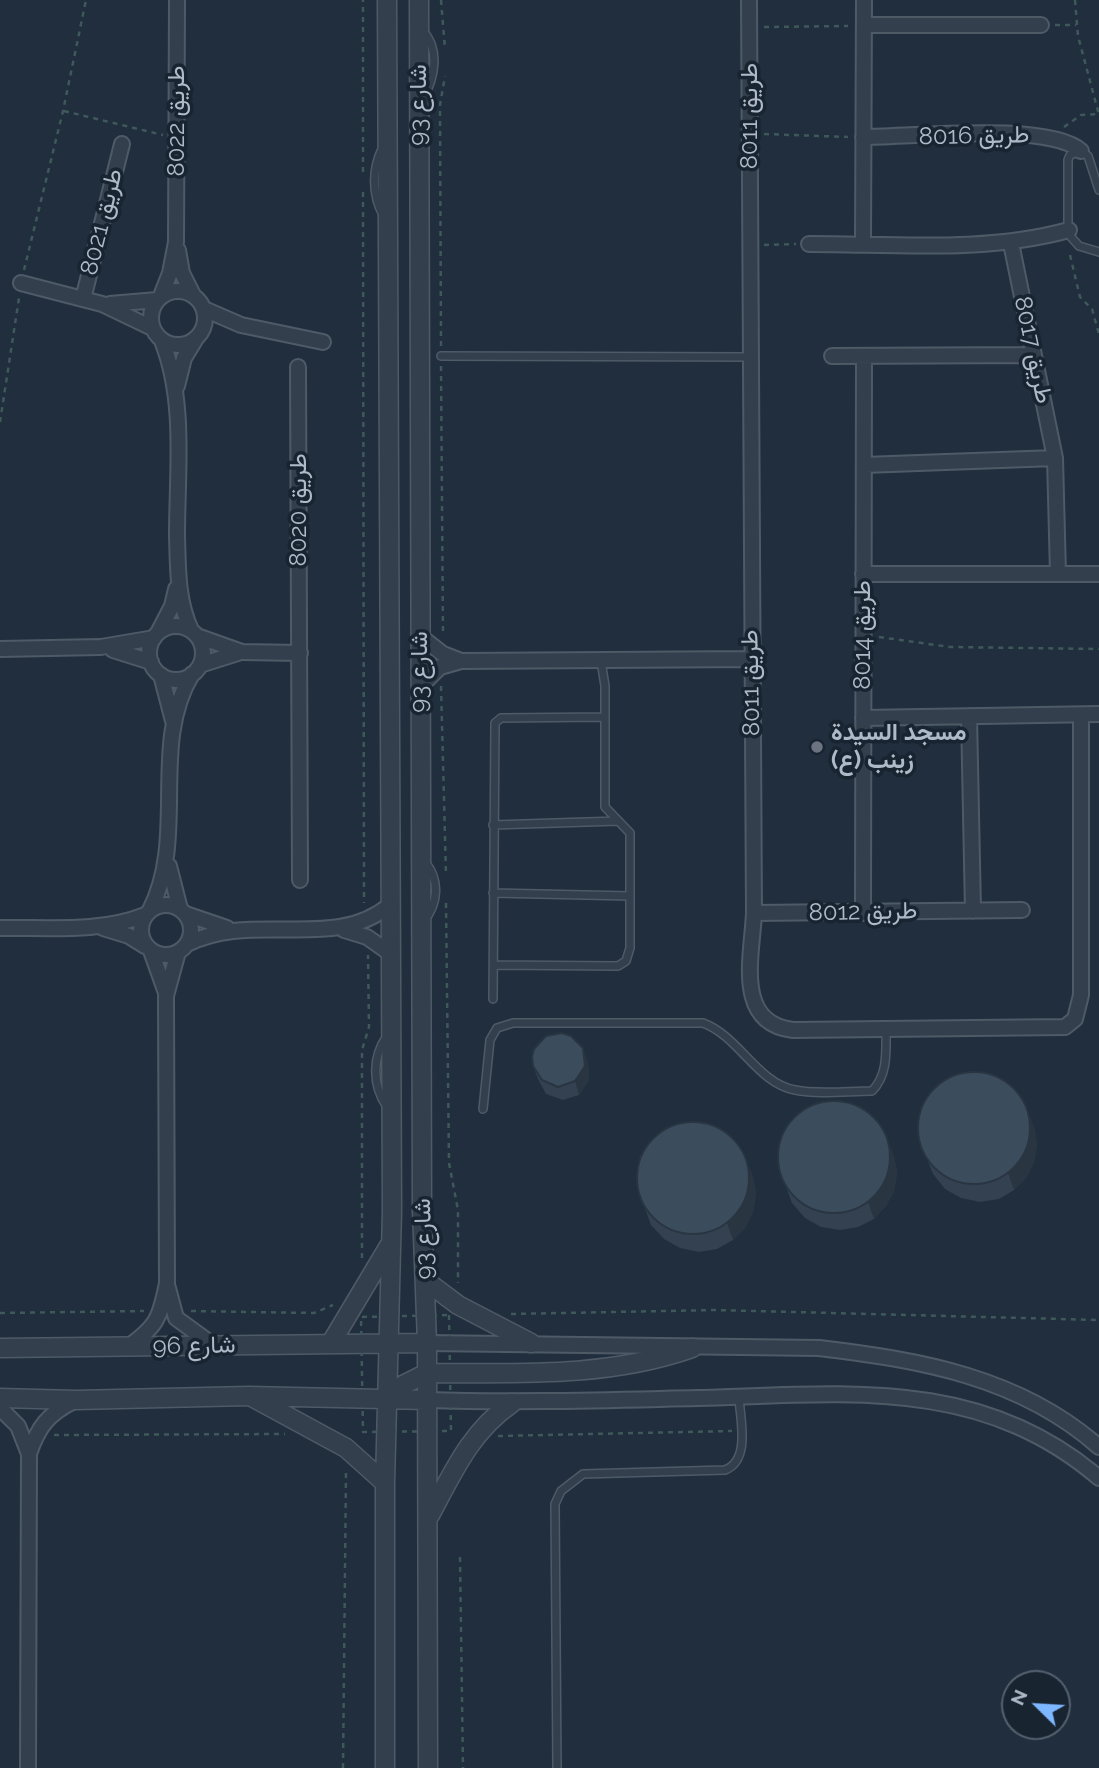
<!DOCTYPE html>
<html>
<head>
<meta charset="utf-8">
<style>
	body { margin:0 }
	#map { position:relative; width:1099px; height:1768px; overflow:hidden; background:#202e3d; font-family:Raleway,sans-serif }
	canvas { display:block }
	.north { position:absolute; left:1001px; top:1670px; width:70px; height:70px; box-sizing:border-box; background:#192431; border:2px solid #55606e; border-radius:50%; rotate:294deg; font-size:19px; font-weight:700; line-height:28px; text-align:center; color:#afbac9 }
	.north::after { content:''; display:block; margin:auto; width:24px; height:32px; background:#7db7ff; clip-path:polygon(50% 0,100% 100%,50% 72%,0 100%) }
</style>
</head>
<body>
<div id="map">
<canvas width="1099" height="1768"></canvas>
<div class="north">N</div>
</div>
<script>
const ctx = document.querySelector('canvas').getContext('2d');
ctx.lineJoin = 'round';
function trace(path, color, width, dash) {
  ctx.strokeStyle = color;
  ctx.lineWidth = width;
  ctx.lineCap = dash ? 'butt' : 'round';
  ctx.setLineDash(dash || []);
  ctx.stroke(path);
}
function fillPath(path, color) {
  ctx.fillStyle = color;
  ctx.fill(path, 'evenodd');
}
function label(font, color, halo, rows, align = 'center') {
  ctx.font = font + ' Raleway,Vazirmatn,sans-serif';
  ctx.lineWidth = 7;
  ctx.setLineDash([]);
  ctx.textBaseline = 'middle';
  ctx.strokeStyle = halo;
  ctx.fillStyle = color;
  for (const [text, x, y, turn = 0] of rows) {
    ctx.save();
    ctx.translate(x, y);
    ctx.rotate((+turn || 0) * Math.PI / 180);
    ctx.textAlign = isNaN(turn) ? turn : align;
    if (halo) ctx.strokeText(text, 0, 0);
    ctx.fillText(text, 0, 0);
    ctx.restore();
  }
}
const path = new Path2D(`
	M441 0 445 49
	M1075 0 1078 36 1099 115
	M1055 25H1076
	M764 27 848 26
	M64 111 163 135
	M1064 127 1081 115 1098 114
	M764 134 848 137
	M363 172V0
	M363 192 364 903
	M764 245 796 244
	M1070 255 1080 297 1092 309 1099 334
	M24 270 63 111 86 0
	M441 346 440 105 445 76
	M441 366 443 636
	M0 422 19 298
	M879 637 950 647 1099 649
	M441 686 446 875
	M446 903 449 1163 458 1210V1283
	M362 1258V1050L369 1027 368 955
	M191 1311 314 1313 333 1305
	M0 1313 144 1311
	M511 1314 716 1310 1099 1320
	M449 1315 451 1431 363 1432 361 1317Z
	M54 1435 285 1434
	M498 1436 732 1431
	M460 1557 463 1768
	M343 1768 346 1471`);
const service = new Path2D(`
	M423 31C440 49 435 78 423 98
	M382 149C372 169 372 195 383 215
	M1099 190 1088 156 1081 151 1070 155 1068 160V224L1071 237 1079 246 1099 252
	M441 356 750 357
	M493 825 618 821
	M493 893 630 896
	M424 921C438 904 440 881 426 863
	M494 965 618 966 626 961 630 948V833L605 807V686L601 661
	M493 999 495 723 501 718 604 717
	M387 1036C372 1057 372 1085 387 1107
	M483 1109 490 1040 497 1028 513 1023H703C739 1036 757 1083 795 1090 819 1095 848 1091 872 1091 888 1075 886 1052 886 1030
	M557 1768 555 1504 561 1491 583 1474 725 1470C751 1460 740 1419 739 1397`);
const minor = new Path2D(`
	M749 0 754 913C752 956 734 1023 793 1030L1065 1027 1075 1019 1081 995V715
	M864 25H1041
	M863 137C910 137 1049 122 1081 151
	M1011 243 1055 458 1058 574
	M809 244C895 244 985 253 1069 230
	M863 244 864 0
	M178 250 182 273 193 295
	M21 283 102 304 152 328
	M151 318a27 27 0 1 1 54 0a27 27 0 1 1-54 0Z
	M161 296 170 273 176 242 177 0
	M83 299 122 144
	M110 304 157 300
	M204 309 241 325 323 342
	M162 341C186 401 177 471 177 535 178 568 177 600 191 630
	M832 356 1033 355
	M298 367 300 880
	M177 386 184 358 195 340
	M864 465 1055 458
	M863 574H1099
	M149 653a27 27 0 1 1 54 0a27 27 0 1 1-54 0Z
	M159 631 172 606 176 589
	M197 636 242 652 300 653
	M420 636 443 654 461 661
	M0 649 101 647 154 638
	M113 650 151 662
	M200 665 238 653
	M161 675 173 721
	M420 687 440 667 461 661 751 659
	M969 716 973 911
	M863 718 1099 714
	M169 866 180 909
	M141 930a25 25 0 1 1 50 0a25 25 0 1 1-50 0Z
	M150 910C188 836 149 745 192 674
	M754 913 1022 910
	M863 913 864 357
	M186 914 227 928
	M0 928C47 927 100 933 145 915
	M103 928 129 936 145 946
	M344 930 367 937 391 954
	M187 944C256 910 333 953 391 904
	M151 951 166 993
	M168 1288 176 1318 213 1345
	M427 1343 819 1348C920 1360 1020 1377 1099 1447
	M128 1347C157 1326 160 1318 167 1283L166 996 178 952
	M427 1400C517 1403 608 1400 698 1398 844 1394 980 1376 1099 1478
	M0 1408 18 1426 29 1454
	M28 1768 29 1454C38 1427 48 1414 74 1401`);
const tertiary = new Path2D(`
	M419 0 422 1211 427 1343 428 1768
	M426 1281 458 1305 531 1343
	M331 1343 389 1246
	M0 1348 427 1343
	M252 1397 346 1448 385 1483
	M0 1398 76 1400 249 1396 427 1400
	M387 1401 403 1385 427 1373C516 1373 607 1378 692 1348
	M430 1515C453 1472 471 1431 512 1403
	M385 1768V1483L392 1211 387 0`);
const wall = new Path2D(`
	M588 1062 589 1080 579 1095 563 1100 546 1094 538 1079 533 1066Z
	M1034 1127 1037 1144 1034 1162 1027 1177 1014 1190 999 1199 980 1202 961 1198 945 1189 933 1174 919 1139Z
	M894 1156 897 1173 894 1191 886 1206 874 1219 858 1227 840 1230 821 1227 805 1218 792 1203 779 1168Z
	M746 1159 753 1177 756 1194 753 1212 745 1228 733 1240 717 1249 699 1252 680 1248 664 1239 651 1225 638 1189Z`);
const shadedWall = new Path2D(`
	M583 1048 588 1062 589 1080 579 1095 575 1081Z
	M1027 1109 1034 1127 1037 1144 1034 1162 1027 1177 1014 1190 1008 1173Z
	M887 1138 894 1156 897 1173 894 1191 886 1206 874 1219 868 1202Z
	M746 1159 753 1177 756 1194 753 1212 745 1228 733 1240 727 1223Z`);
const building = new Path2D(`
	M562 1033 571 1036 583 1048 585 1066 575 1081 558 1087 542 1080 533 1066 532 1057 534 1049 546 1036Z
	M918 1128a56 56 0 1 1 112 0a56 56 0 1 1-112 0Z
	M778 1157a56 56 0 1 1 112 0a56 56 0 1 1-112 0Z
	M637 1178a56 56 0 1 1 112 0a56 56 0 1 1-112 0Z`);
const markers = [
	[817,747,7,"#6b7280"]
];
const streetNames = [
	["شارع 93",419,105,-90],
	["طريق 8011",750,116,-90],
	["طريق 8022",177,121,-90],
	["طريق 8016",974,136,-1],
	["طريق 8021",102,222,-76],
	["طريق 8017",1033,350,78],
	["طريق 8020",299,510,-90],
	["طريق 8014",863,635,-90],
	["شارع 93",420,672,-90],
	["طريق 8011",751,683,-91],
	["طريق 8012",863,912,-1],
	["شارع 93",424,1239,-92],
	["شارع 96",194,1346,-1]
];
const poiNames = [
	["مسجد السيدة",831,733],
	["زينب (ع)",831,761]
];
trace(service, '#4f5a67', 10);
trace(minor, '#4f5a67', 18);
trace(tertiary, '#4f5a67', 21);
trace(path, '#3f595b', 2.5, [5, 5]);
trace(service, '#343f4d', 7);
trace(minor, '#343f4d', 14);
trace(tertiary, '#343f4d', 18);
fillPath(wall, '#334150');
fillPath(shadedWall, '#293541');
fillPath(building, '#3b4c5d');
trace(building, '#293541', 2);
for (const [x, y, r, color] of markers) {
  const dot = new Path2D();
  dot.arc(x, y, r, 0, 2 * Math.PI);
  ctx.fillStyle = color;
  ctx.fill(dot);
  trace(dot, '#192431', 2.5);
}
label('24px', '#afbac9', '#192431', streetNames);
label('bold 24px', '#afbac9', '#192431', poiNames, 'left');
</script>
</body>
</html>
